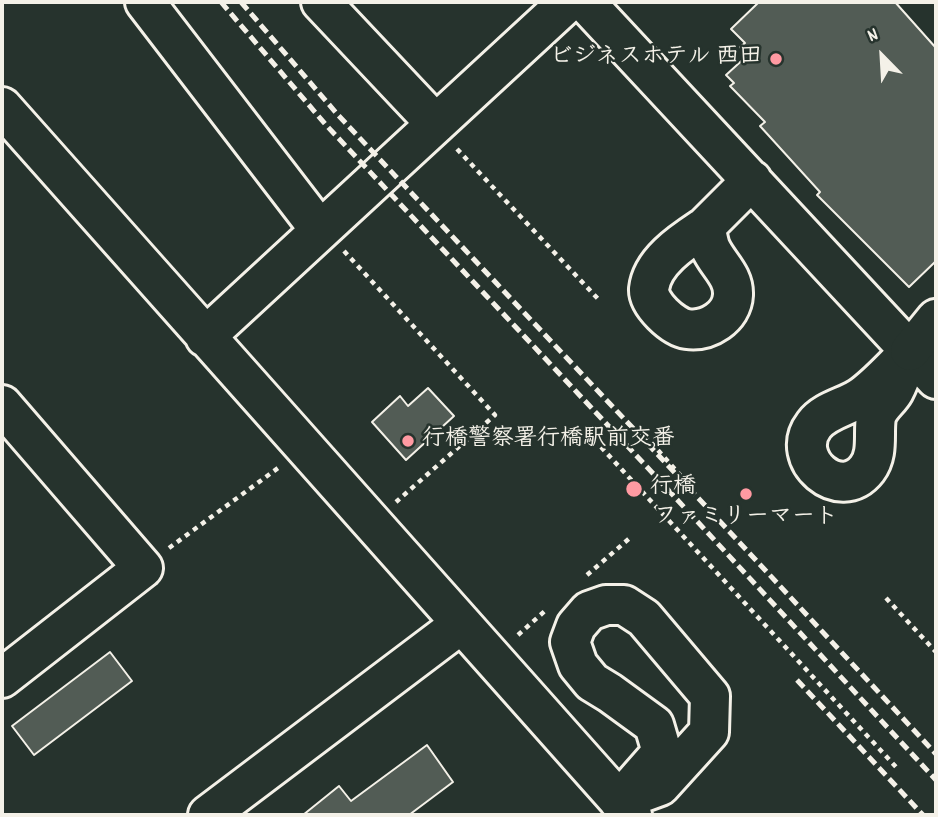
<!DOCTYPE html>
<html>
<head>
<meta charset="utf-8">
<style>
	body { margin:0 }
	#map { position:relative; width:938px; height:817px; overflow:hidden; background:#26332d; font-family:Dekko,sans-serif }
	canvas { display:block }
	.frame { position:absolute; inset:0; border:4px solid #f4f1e8; pointer-events:none }
	.north { position:absolute; left:847px; top:21px; width:70px; height:70px; -webkit-text-stroke:5px #26332d; paint-order:stroke; rotate:336deg; font-size:19px; font-weight:700; line-height:28px; text-align:center; color:#f4f1e8 }
	.north::after { content:''; display:block; margin:auto; width:24px; height:32px; background:#f4f1e8; clip-path:polygon(50% 0,100% 100%,50% 72%,0 100%) }
</style>
</head>
<body>
<div id="map">
<canvas width="938" height="817"></canvas>
<div class="frame"></div>
<div class="north">N</div>
</div>
<script>
const ctx = document.querySelector('canvas').getContext('2d');
ctx.lineJoin = 'round';
function fillPath(path, color) {
  ctx.fillStyle = color;
  ctx.fill(path, 'evenodd');
}
function trace(path, color, width, dash) {
  ctx.strokeStyle = color;
  ctx.lineWidth = width;
  ctx.lineCap = dash ? 'butt' : 'round';
  ctx.setLineDash(dash || []);
  ctx.stroke(path);
}
function label(font, color, halo, rows, align = 'center') {
  ctx.font = font + ' Dekko,"Klee One",sans-serif';
  ctx.lineWidth = 5;
  ctx.setLineDash([]);
  ctx.textBaseline = 'middle';
  ctx.strokeStyle = halo;
  ctx.fillStyle = color;
  for (const [text, x, y, turn = 0] of rows) {
    ctx.save();
    ctx.translate(x, y);
    ctx.rotate((+turn || 0) * Math.PI / 180);
    ctx.textAlign = isNaN(turn) ? turn : align;
    if (halo) ctx.strokeText(text, 0, 0);
    ctx.fillText(text, 0, 0);
    ctx.restore();
  }
}
const building = new Path2D(`
	M759 2H895L936 48V261L909 287 817 195 820 192 760 126 765 122 730 86 734 83 726 75 748 55 740 47 745 43 731 29Z
	M428 388 454 416 406 460 372 422 400 396 408 406Z
	M110 652 132 681 34 755 12 726Z
	M427 745 453 782 409 815H303L339 786 351 801Z`);
const path = new Path2D(`
	M457 149 600 301
	M344 251 495 415 396 502
	M638 428 690 486
	M601 447 896 767 893 769
	M169 548 278 468
	M587 575 631 537
	M886 598 936 652
	M518 635 546 610`);
const minor = new Path2D(`
	M145 2 320 230
	M321 2 436 124
	M585 2 936 379
	M2 107 632 815
	M705 227C707 233 708 241 710 247 717 264 734 275 733 295 732 317 708 332 687 329 673 327 648 304 649 289 652 261 684 241 705 227Z
	M705 227 752 180
	M205 337 568 2
	M910 351C905 364 901 378 894 391 889 400 879 406 876 417 873 434 879 453 867 469 840 504 788 459 814 425 826 409 849 407 864 395 881 382 895 366 910 351Z
	M2 405 143 568 2 678
	M606 605H624L644 618 710 696 709 732 660 786 619 801 662 752 654 725 610 693 592 682 578 665 570 642 576 626 589 611Z
	M208 815 461 624`);
const major = new Path2D(`
	M910 351 936 319`);
const rail = new Path2D(`
	M221 2 326 125 647 467 936 780
	M241 2 338 115 661 458 936 754
	M797 680 923 815`);
const markers = [
	[776,59,7,"#ff9aa2"],
	[408,441,7,"#ff9aa2"],
	[634,489,9,"#ff9aa2"],
	[746,494,7,"#ff9aa2"]
];
const poiNames = [
	["ビジネスホテル 西田",762,59,"right"],
	["行橋警察署行橋駅前交番",422,441],
	["行橋",650,489],
	["ファミリーマート",746,519,"center"]
];
fillPath(building, '#525c55');
trace(building, '#f4f1e8', 2);
trace(minor, '#f4f1e8', 44);
trace(major, '#f4f1e8', 44);
trace(path, '#f4f1e8', 4.5, [5, 5]);
trace(minor, '#26332d', 38);
trace(major, '#26332d', 38);
trace(rail, '#f4f1e8', 5, [10, 5]);
for (const [x, y, r, color] of markers) {
  const dot = new Path2D();
  dot.arc(x, y, r, 0, 2 * Math.PI);
  ctx.fillStyle = color;
  ctx.fill(dot);
  trace(dot, '#26332d', 2.5);
}
label('bold 23px', '#f4f1e8', '#26332d', poiNames, 'left');
</script>
</body>
</html>
